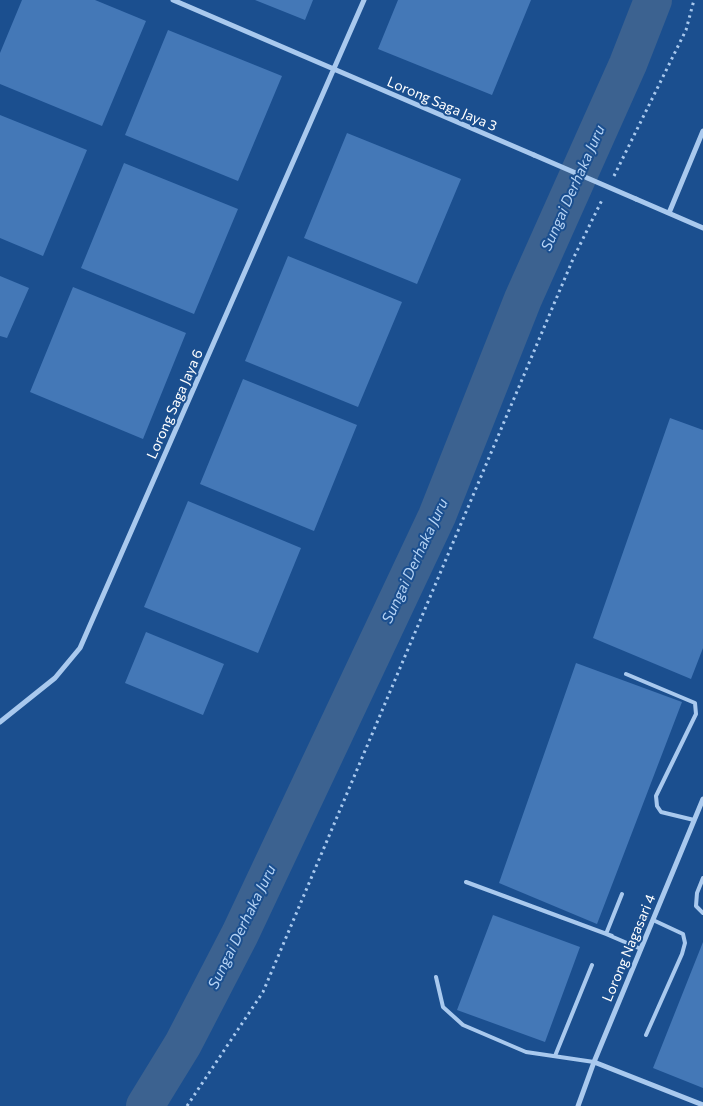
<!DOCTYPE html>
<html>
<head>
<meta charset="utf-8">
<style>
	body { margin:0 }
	canvas { display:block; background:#1b4f8f }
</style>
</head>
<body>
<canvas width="703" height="1106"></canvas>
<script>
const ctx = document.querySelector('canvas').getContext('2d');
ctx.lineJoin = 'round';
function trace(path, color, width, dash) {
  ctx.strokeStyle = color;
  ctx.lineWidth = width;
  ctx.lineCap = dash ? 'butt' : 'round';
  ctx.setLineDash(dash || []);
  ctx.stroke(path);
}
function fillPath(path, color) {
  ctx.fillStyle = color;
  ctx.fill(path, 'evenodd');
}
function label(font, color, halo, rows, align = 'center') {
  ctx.font = font + ' Commissioner,sans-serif';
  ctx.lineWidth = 4;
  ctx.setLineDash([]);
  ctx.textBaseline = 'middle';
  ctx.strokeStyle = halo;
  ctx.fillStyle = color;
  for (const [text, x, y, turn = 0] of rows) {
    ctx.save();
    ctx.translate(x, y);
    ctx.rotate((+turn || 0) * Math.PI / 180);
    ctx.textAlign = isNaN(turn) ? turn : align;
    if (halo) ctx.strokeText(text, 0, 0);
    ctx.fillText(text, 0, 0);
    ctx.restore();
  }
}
const river = new Path2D(`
	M145 1106 183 1044 240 934 437 516 523 299 628 64 653 0`);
const building = new Path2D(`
	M22 0H95L146 21 102 126 0 84V53Z
	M255 0H313L305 20Z
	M398 0H531L492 95 378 49Z
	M168 30 282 76 238 181 125 135Z
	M0 115 87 150 43 256 0 238Z
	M347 133 461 179 417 284 304 238Z
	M124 163 238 209 194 314 81 268Z
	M288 256 402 302 358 407 245 361Z
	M0 276 29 288 7 338 0 336Z
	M73 287 186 333 143 439 30 392Z
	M243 379 357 425 314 531 200 484Z
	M670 418 703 430V648L691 679 593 638Z
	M188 501 301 548 258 653 144 607Z
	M146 632 224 664 203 715 125 683Z
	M576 663 682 702 597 924 499 883Z
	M493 915 580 947 545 1042 457 1010Z
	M703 942V1088L653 1068Z`);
const path = new Path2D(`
	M614 176 686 30 694 0
	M187 1106 263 992 573 259 603 198`);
const lane = new Path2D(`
	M626 674 695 703 696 714 656 796 657 806 661 812 694 820
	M703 878 697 893 696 906 703 913
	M466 882 612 936
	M622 894 606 934 641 949
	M436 977 443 1007 463 1025 526 1052 594 1062
	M646 1035 682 954 685 943 683 934 653 920
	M555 1056 592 965`);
const street = new Path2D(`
	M173 0 534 155
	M636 199 703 228
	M669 213 703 131
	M0 722 55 678 80 648 364 0
	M594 1062 703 1105
	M578 1106 594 1062 703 799`);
const streetBridge = new Path2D(`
	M534 155 636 199`);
const streetNames = [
	["Lorong Saga Jaya 3",442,104,23],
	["Lorong Saga Jaya 6",175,404,-66],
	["Lorong Nagasari 4",629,948,-67]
];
const waterNames = [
	["Sungai Derhaka Juru",573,188,-66],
	["Sungai Derhaka Juru",415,561,-65],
	["Sungai Derhaka Juru",242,927,-64]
];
trace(river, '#3c6290', 38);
fillPath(building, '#4478b7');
trace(path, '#a9c9ee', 3, [2.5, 4]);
trace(lane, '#a9c9ee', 4);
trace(street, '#a9c9ee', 5);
trace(streetBridge, '#a9c9ee', 5);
label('14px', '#fff', '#1b4f8f', streetNames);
label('italic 15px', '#b5d3f5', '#1b4f8f', waterNames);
</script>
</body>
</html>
